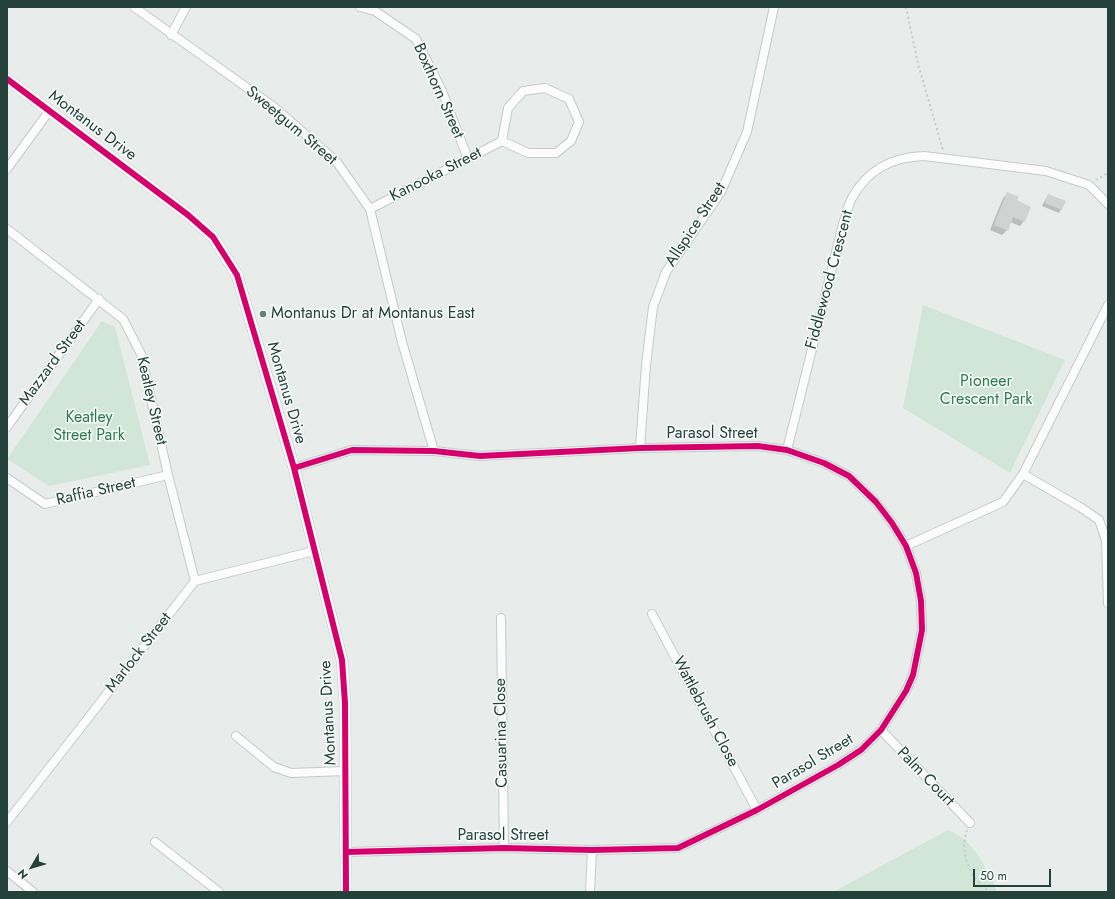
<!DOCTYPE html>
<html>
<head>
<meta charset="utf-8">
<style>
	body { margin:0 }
	#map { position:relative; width:1115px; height:899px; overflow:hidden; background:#e8edeb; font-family:Jost,sans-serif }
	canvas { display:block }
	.frame { position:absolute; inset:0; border:8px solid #24423a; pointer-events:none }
	.north { position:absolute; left:12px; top:847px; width:40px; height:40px; -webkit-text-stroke:3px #f7fbf9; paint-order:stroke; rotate:232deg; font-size:11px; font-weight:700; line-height:16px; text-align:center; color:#24423a }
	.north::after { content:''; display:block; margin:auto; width:14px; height:18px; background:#24423a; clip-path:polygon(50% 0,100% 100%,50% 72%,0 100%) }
	.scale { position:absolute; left:973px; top:869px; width:78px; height:18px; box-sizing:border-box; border:2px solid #24423a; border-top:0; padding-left:5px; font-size:12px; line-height:14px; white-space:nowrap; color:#24423a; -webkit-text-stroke:3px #f7fbf9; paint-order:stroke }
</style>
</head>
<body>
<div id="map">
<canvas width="1115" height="899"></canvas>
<div class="frame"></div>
<div class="north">N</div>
<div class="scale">50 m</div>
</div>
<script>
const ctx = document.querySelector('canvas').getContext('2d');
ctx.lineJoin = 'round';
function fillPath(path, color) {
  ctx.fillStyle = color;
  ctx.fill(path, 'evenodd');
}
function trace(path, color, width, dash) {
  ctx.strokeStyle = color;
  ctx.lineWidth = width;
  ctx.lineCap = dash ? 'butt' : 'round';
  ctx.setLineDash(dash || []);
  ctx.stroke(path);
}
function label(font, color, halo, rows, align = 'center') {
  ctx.font = font + ' Jost,sans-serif';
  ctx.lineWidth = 3;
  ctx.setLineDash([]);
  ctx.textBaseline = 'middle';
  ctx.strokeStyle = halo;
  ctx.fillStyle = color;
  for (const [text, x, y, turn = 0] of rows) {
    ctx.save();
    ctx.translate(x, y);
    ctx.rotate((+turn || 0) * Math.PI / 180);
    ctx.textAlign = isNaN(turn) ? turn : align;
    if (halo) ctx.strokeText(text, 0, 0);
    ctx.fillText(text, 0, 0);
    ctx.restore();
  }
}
const green = new Path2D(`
	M923 305 1065 360 1010 473 903 408Z
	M102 321 115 327 150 465 49 486 7 459Z
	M948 830C976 842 984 866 998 892H833Z`);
const shadow = new Path2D(`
	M1008 193 1016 200 1024 221 1020 226 1010 222 1007 230 1002 235 990 230 1003 198Z
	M1048 195 1065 201 1059 213 1042 206Z`);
const building = new Path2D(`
	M1007 192 1019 197 1017 200 1031 207 1025 222 1013 217 1008 231 994 225Z
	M1048 194 1066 201 1062 210 1045 203Z`);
const path = new Path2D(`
	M906 7 918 64 943 150
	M1096 180 1108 173
	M967 830C959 853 970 879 990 892`);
const minor = new Path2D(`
	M134 7 274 107 336 161 370 209 402 342 434 451
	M360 7 375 11 416 39 442 91 468 159
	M171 35 186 7
	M7 169 50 110
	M370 209 502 141 528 153H556L571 141 579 122 569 99 545 88 523 91 508 108 502 141
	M7 229 123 319 141 354 168 475 195 581
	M7 427 99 299
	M640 448 646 365 653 307 666 272 721 192 747 132 774 7
	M787 450 843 224C846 216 848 205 852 198 868 169 892 157 924 156L1046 171 1089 185 1108 204
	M294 468 352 450 434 451 480 456 640 448 758 446 787 450 824 463 849 476 876 502 892 523 906 546 916 573 921 601 922 630 913 675 906 691 881 730 861 750 838 765 757 810 678 848 592 850 504 848 346 852
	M1023 474 1080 507 1099 520 1106 540 1108 603
	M7 478 45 504 168 475
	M906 546 1003 502 1023 474 1108 305
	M652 614 757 810
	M501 618 504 848
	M881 730 970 823
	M236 736 274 767 291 773 345 771
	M7 822 195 581 314 551
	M155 842 219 892
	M7 871 33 892
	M590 892 592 850`);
const tertiary = new Path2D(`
	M7 79 188 215 213 237 237 275 294 468 342 660 345 703 346 892`);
const cycleway = new Path2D(`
	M7 79 188 215 213 237 237 275 294 468 342 660 345 703 346 892
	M294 468 352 450 434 451 480 456 640 448 758 446 787 450 824 463 849 476 876 502 892 523 906 546 916 573 921 601 922 630 913 675 906 691 881 730 861 750 838 765 757 810 678 848 592 850 504 848 346 852`);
const markers = [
	[263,314,4,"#697e78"]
];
const streetNames = [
	["Boxthorn Street",438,91,66],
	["Montanus Drive",92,126,37],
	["Sweetgum Street",291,126,40],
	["Kanooka Street",436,175,-27],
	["Allspice Street",696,225,-57],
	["Fiddlewood Crescent",830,280,-75],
	["Mazzard Street",53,363,-54],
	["Montanus Drive",286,393,74],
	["Keatley Street",151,401,77],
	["Parasol Street",712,434],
	["Raffia Street",96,492,-13],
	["Marlock Street",139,653,-52],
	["Wattlebrush Close",705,712,62],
	["Montanus Drive",329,713,-93],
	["Casuarina Close",502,733,-91],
	["Parasol Street",813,762,-31],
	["Palm Court",925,777,46],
	["Parasol Street",503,836]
];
const poiNames = [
	["Montanus Dr at Montanus East",271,314]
];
const parkNames = [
	["Pioneer",986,382],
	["Crescent Park",986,400],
	["Keatley",89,418],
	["Street Park",89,436]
];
fillPath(green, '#d1e6d8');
fillPath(shadow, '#0003');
fillPath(building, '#cfd4d2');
trace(minor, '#c5cac8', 10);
trace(tertiary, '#c5cac8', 12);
trace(path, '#c3ccca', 2, [2, 3]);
trace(minor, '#fcfcfc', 8);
trace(tertiary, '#fcfcfc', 11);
trace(cycleway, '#d6006c', 6);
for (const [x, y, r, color] of markers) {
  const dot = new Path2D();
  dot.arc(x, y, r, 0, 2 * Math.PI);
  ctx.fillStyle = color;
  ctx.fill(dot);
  trace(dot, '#f7fbf9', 1.5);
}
label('16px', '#24423a', '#f7fbf9', streetNames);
label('16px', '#24423a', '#f7fbf9', poiNames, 'left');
label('16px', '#2d7a4b', '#f7fbf9', parkNames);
</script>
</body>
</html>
